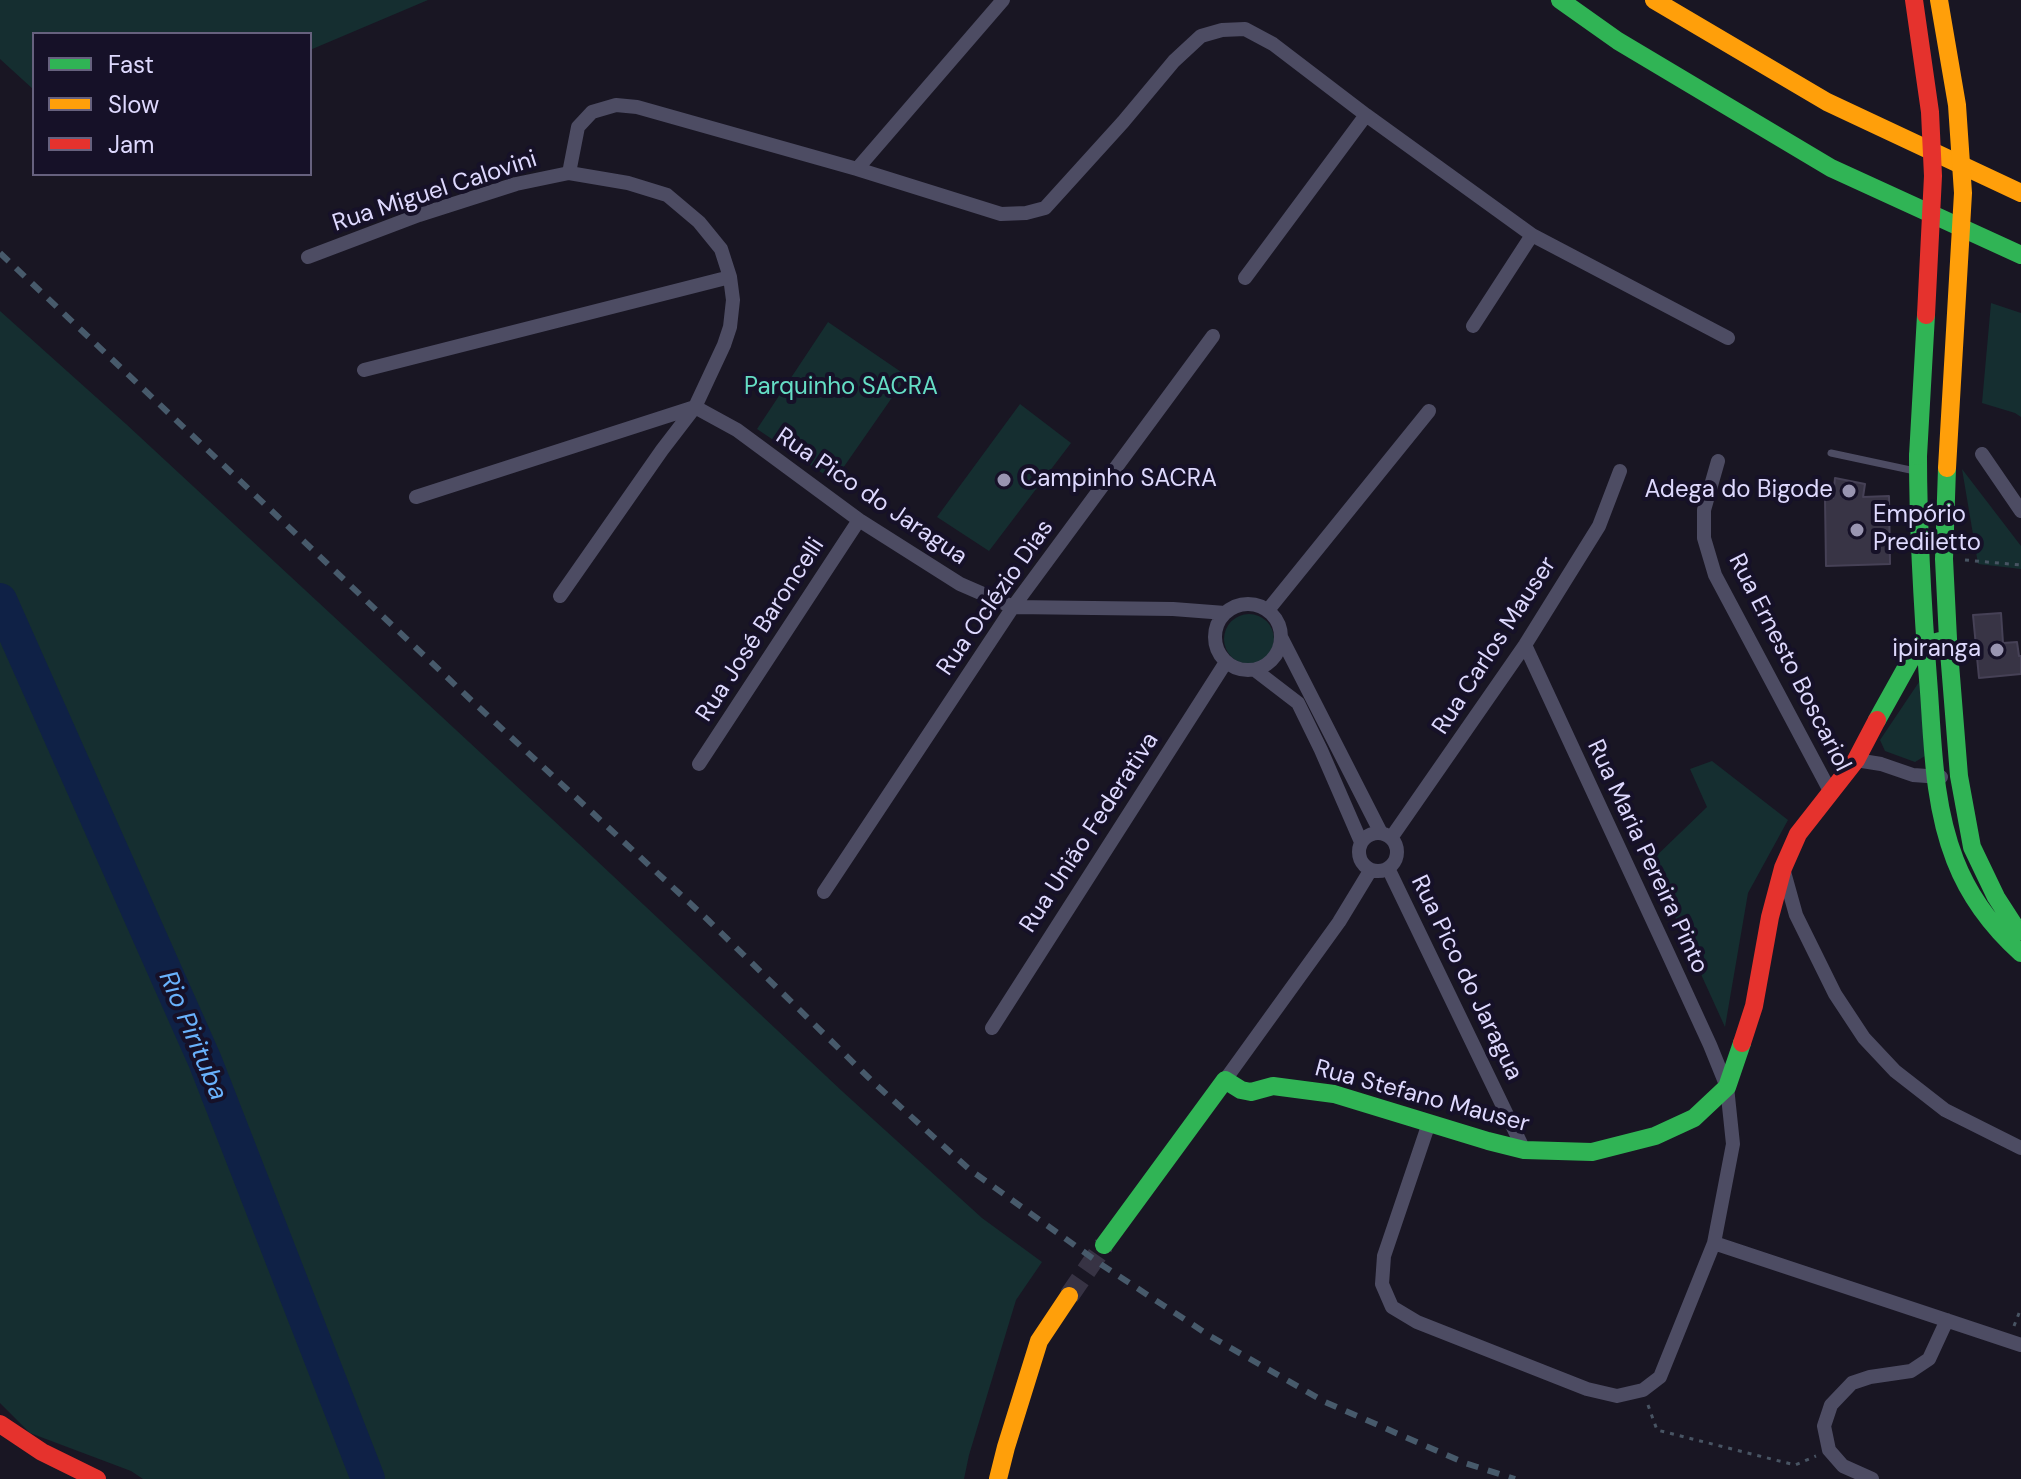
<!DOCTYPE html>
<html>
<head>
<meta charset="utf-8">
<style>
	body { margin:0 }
	#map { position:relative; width:2021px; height:1479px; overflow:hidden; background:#191623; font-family:"DM Sans",sans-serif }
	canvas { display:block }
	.legend { position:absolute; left:32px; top:32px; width:280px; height:144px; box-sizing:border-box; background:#161128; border:2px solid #66617e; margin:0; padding:10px 14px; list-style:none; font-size:24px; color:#ded9fe }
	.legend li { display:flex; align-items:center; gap:16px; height:40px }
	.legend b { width:40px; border:2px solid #66617e }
</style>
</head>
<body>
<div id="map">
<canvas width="2021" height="1479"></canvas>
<ul class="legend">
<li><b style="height:10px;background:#30b455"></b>Fast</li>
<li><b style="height:10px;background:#ff9f0a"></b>Slow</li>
<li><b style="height:10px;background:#e5322d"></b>Jam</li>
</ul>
</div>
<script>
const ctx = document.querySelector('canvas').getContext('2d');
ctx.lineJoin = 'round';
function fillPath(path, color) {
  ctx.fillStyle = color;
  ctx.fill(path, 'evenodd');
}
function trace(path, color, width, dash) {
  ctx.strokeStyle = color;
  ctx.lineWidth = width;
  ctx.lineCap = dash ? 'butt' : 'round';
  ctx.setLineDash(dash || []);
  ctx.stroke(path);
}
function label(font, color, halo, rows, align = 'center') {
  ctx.font = font + ' "DM Sans",sans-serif';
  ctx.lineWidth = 8;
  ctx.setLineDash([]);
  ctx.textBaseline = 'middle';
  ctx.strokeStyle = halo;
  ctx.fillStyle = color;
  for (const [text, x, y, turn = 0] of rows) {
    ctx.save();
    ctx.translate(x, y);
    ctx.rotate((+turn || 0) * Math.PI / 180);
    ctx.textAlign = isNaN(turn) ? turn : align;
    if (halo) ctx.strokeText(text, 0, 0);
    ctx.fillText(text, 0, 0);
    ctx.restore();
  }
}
const green = new Path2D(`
	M0 0H428L310 50V34H34V90L0 59Z
	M1991 303 2021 313V417L2015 413 1982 403Z
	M0 311 126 424 579 844 843 1092 982 1218 1042 1262 1016 1300 969 1455 964 1479H143L131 1471 30 1433 0 1403Z
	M828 322 907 376 834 481 757 429Z
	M1020 404 1071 443 989 551 937 517Z
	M1962 469 2021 546V569L1978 564Z
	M1224 639a25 25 0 1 1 50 0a25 25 0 1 1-50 0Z
	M1919 682 1925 756 1915 762 1885 751 1880 740Z
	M1712 761 1788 820 1748 893 1725 1027 1650 862 1707 807 1690 769Z`);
const river = new Path2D(`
	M0 600 205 1061 368 1479`);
const building = new Path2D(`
	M1835 478 1865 484 1863 497 1889 496 1890 564 1826 566 1825 498H1833Z
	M2001 613 2003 643 2017 642 2019 656H2021V674L1979 678 1973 615Z`);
const secondaryTunnel = new Path2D(`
	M1069 1296 1104 1245`);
const path = new Path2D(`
	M1965 560 2021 565
	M2014 1326 2021 1308
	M1648 1405 1657 1430 1795 1465 1816 1456`);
const lane = new Path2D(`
	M1831 453 1915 471`);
const street = new Path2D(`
	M857 169 1003 0
	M569 173 578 127 592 112 616 105 637 107 857 169 1001 214 1026 213 1045 208 1123 122 1174 61 1201 36 1222 30 1245 29 1273 44 1366 115 1532 235 1728 338
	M308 257 419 215 516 184 569 173 628 183 667 195 699 222 721 249 730 277 733 300 730 327 724 345 695 407 662 450 560 596
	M1245 278 1366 115
	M1473 326 1532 235
	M364 370 730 277
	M1982 454 2021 511
	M1718 461 1704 510V538L1715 575 1830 791
	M416 497 695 407 737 430 859 520 960 584 1013 607 1173 609 1225 613
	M1215 637a33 33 0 1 1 66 0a33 33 0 1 1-66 0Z
	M1268 610 1429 411
	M1282 639 1381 833
	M1255 670 1298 703 1321 750 1361 842
	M1856 760 1881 764 1913 775 1941 777
	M699 764 859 520
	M1359 852a19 19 0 1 1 38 0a19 19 0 1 1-38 0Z
	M1391 838 1525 645 1599 526 1620 471
	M1388 868 1524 1150
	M1784 872 1796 915 1835 994 1864 1038 1895 1071 1945 1110 2021 1148
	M824 892 1013 607 1213 336
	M992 1028 1226 662
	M1225 1080 1339 922 1370 871
	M1429 1123 1384 1256 1382 1284 1392 1307 1417 1322 1587 1389 1617 1396 1643 1390 1660 1377 1714 1243 1733 1144 1727 1087 1710 1045 1665 947 1525 645
	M1714 1243 2021 1345
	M1872 1479 1843 1466 1829 1450 1824 1426 1831 1405 1852 1383 1870 1377 1911 1371 1929 1359 1947 1320`);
const fast = new Path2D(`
	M1560 0 1618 41 1831 168 2021 255
	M1918 456C1918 535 1923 614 1929 692 1933 749 1934 806 1955 860 1969 896 1992 927 2021 953
	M1947 468 1944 559 1948 639 1959 776 1972 847 1996 897 2014 925 2021 931
	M1877 720 1916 650 1925 645 1948 639
	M1104 1245 1225 1080 1241 1090 1251 1092 1273 1086 1334 1094 1488 1141 1524 1150 1592 1152 1655 1136 1694 1118 1727 1087 1742 1043`);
const slow = new Path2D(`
	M1654 0 1827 102 2021 193
	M998 1479 1006 1447 1039 1341 1069 1296`);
const jam = new Path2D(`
	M1742 1043 1754 1006 1770 917 1783 868 1798 834 1856 760 1877 720
	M0 1424 42 1452 97 1479`);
const rail = new Path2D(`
	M0 253 471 700 708 920 873 1082 969 1169 1102 1265 1210 1336 1325 1402 1465 1463 1515 1479`);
const fastBridge = new Path2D(`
	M1918 456 1926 315`);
const slowBridge = new Path2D(`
	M1939 0 1957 105 1963 193 1947 468`);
const jamBridge = new Path2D(`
	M1914 0 1930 112 1933 176 1926 315`);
const markers = [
	[1004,480,8,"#9995b1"],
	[1849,491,8,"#9995b1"],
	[1857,530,8,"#9995b1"],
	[1997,650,8,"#9995b1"]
];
const streetNames = [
	["Rua Miguel Calovini",435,192,-18],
	["Rua Pico do Jaragua",871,497,34],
	["Rua Oclézio Dias",996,598,-55],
	["Rua José Baroncelli",761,630,-57],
	["Rua Carlos Mauser",1495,646,-57],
	["Rua Ernesto Boscariol",1789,663,63],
	["Rua União Federativa",1090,833,-57],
	["Rua Maria Pereira Pinto",1647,857,65],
	["Rua Pico do Jaragua",1466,978,64],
	["Rua Stefano Mauser",1422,1097,15]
];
const parkNames = [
	["Parquinho SACRA",841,388]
];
const poiNames = [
	["Campinho SACRA",1020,480],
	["Adega do Bigode",1833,491,"right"],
	["Empório",1873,516],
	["Prediletto",1873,544],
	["ipiranga",1981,650,"right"]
];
const waterNames = [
	["Rio Pirituba",192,1036,67]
];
fillPath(green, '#152e30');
trace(river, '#0f2146', 34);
fillPath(building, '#383445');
trace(building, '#464156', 2);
trace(secondaryTunnel, '#373344', 20, [20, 10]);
trace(path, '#485463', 3, [4, 6]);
trace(lane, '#4d4c63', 7);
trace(street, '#4d4c63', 14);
trace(fast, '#30b455', 18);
trace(slow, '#ff9f0a', 18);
trace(jam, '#e5322d', 18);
trace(rail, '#475a6b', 6, [12, 10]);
trace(fastBridge, '#30b455', 18);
trace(slowBridge, '#ff9f0a', 18);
trace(jamBridge, '#e5322d', 18);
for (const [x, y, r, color] of markers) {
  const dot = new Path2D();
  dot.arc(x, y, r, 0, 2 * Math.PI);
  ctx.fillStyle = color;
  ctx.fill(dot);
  trace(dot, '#161128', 3);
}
label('24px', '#ded9fe', '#161128', streetNames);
label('24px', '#65dec5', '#161128', parkNames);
label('24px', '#ded9fe', '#161128', poiNames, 'left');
label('italic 26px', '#69b2fc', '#161128', waterNames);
</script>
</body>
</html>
